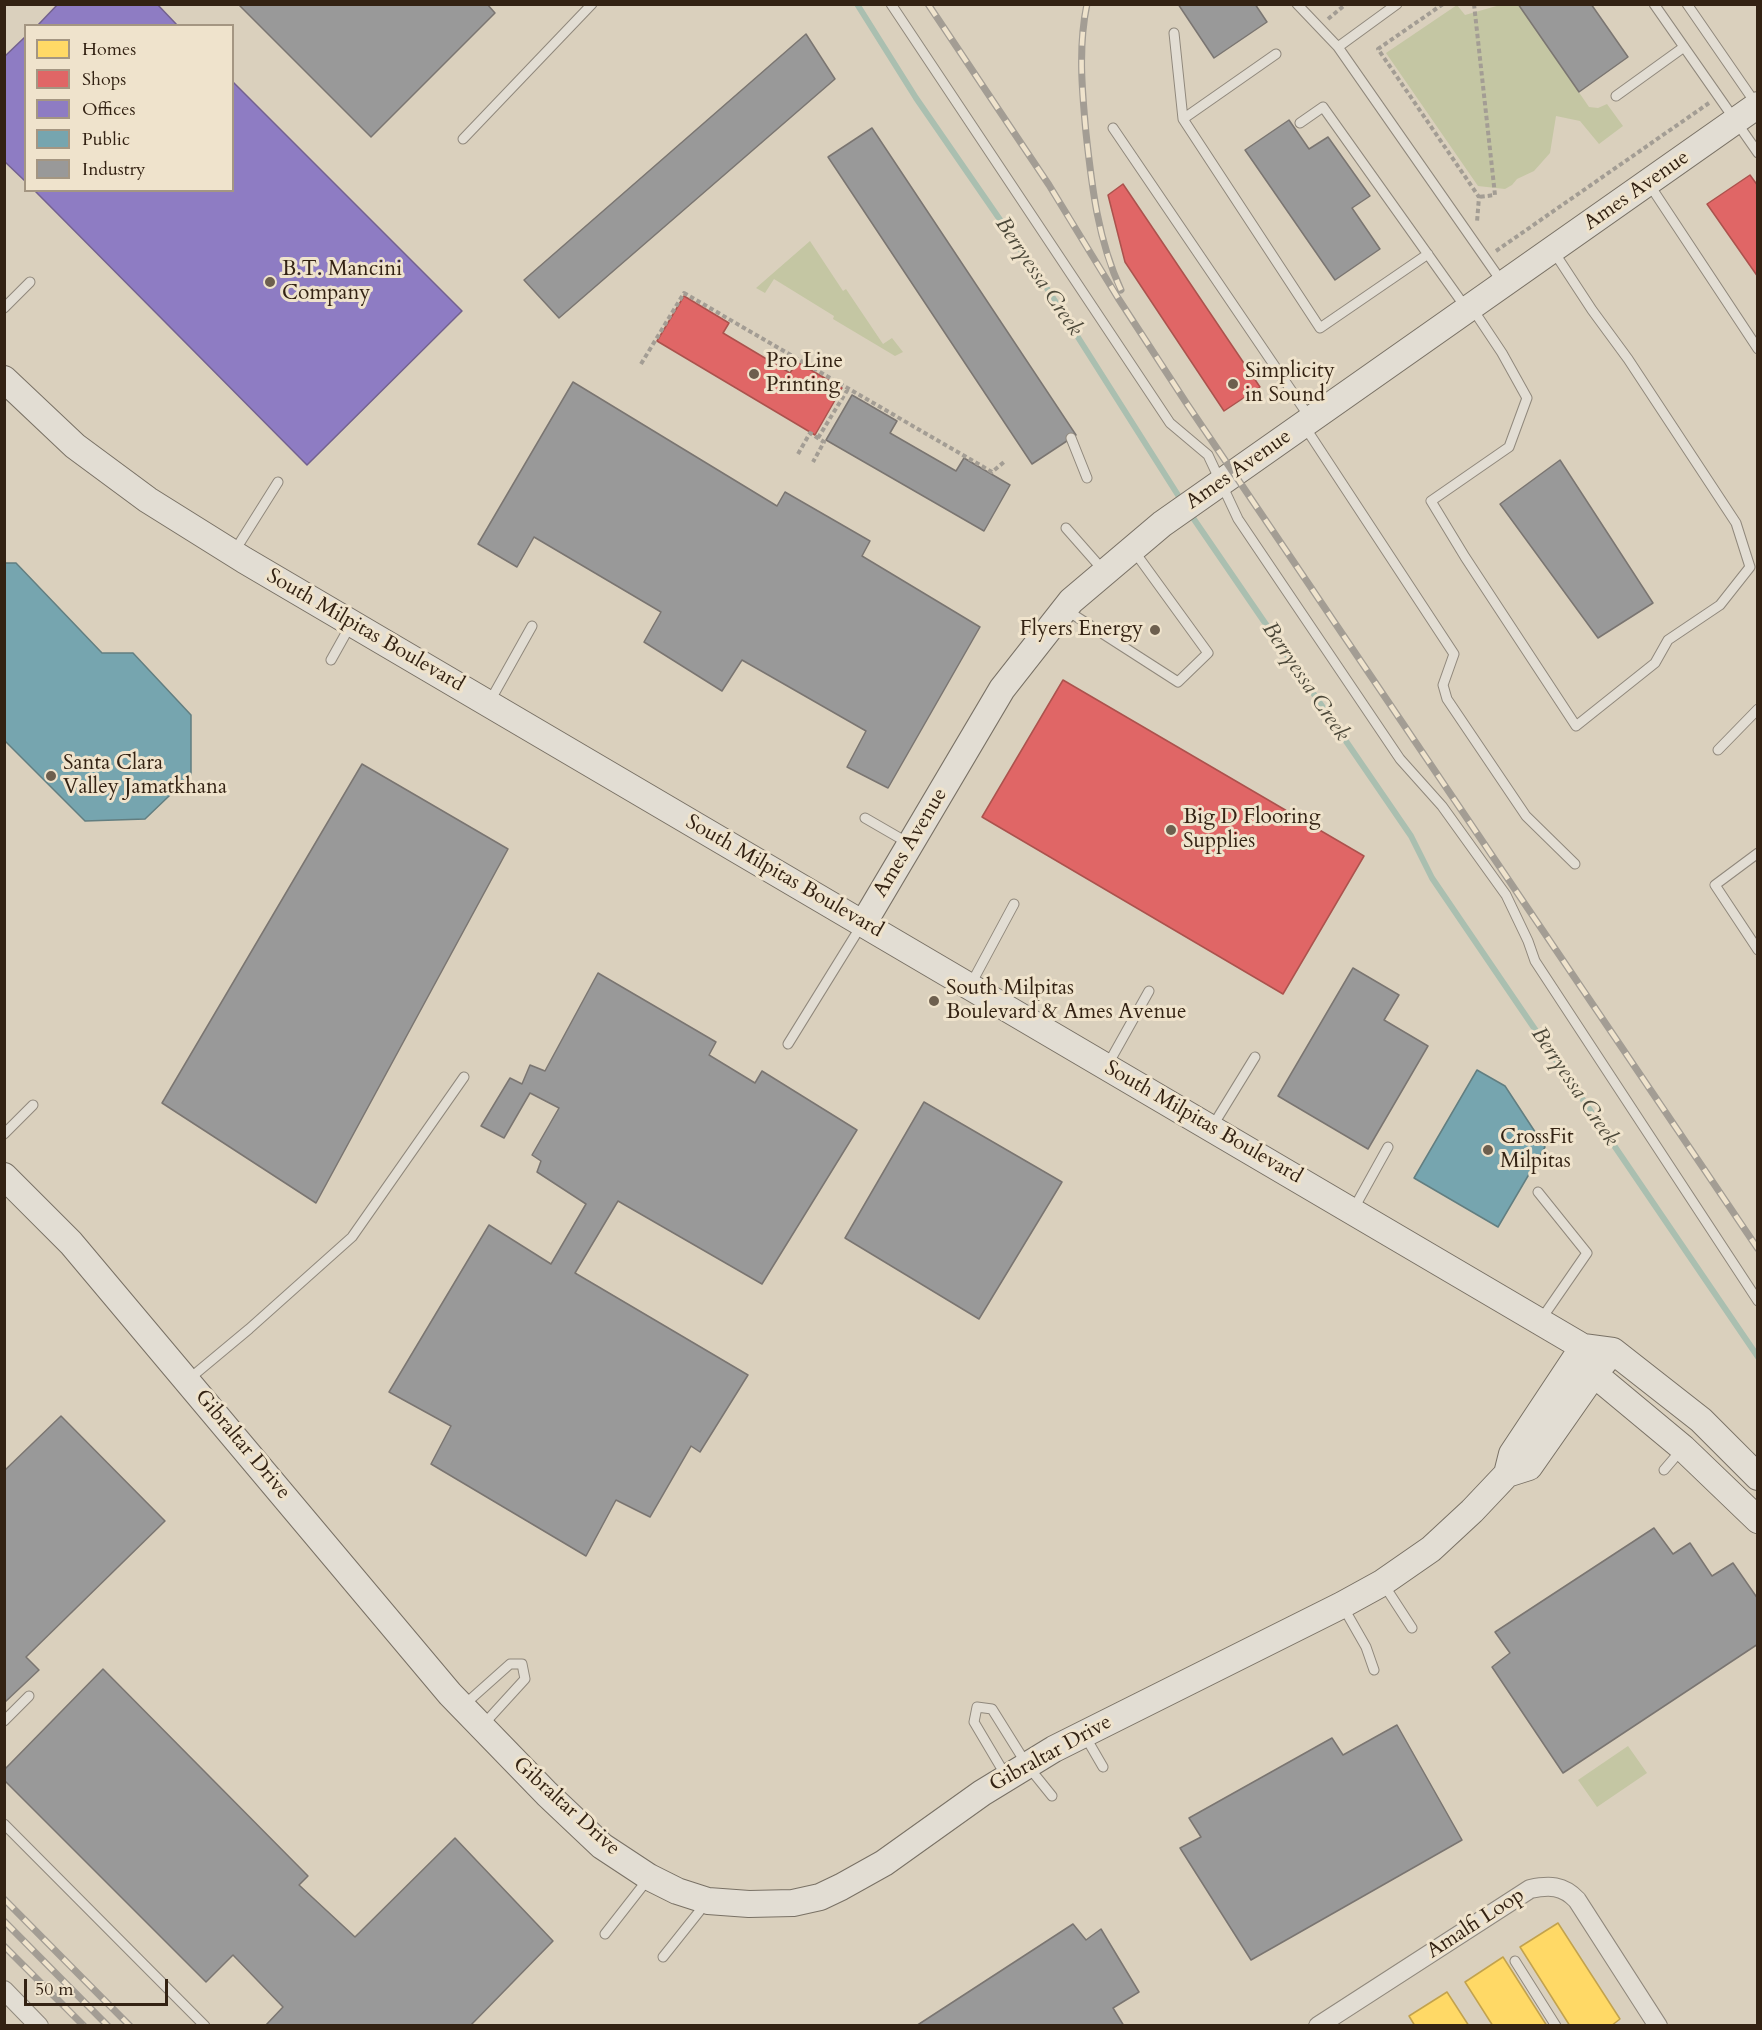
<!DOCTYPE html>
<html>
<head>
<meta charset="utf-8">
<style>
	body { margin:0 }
	#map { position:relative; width:1762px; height:2030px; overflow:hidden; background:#dad0bd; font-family:Cardo,serif }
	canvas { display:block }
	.frame { position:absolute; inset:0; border:6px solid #332213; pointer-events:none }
	.legend { position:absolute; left:24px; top:24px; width:210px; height:168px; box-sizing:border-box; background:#efe3cc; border:2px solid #a49682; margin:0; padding:8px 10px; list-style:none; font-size:18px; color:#332213 }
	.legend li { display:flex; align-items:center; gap:12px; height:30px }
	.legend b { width:30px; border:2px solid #a49682 }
	.scale { position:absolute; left:24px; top:1979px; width:144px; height:27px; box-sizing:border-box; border:3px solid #332213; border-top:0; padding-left:8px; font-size:18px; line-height:21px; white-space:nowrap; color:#332213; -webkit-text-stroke:4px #efe3cc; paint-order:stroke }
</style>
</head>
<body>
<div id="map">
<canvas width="1762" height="2030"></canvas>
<div class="frame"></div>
<ul class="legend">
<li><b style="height:16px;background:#ffd966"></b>Homes</li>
<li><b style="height:16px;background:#e06666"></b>Shops</li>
<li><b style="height:16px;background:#8e7cc3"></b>Offices</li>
<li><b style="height:16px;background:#76a5af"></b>Public</li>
<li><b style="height:16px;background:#999"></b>Industry</li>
</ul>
<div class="scale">50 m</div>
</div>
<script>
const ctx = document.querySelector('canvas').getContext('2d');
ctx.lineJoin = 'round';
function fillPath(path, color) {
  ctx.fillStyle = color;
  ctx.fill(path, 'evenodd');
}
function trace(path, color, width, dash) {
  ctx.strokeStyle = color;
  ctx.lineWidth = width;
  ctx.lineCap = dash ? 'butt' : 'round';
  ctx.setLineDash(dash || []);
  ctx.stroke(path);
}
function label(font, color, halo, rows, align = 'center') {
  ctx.font = font + ' Cardo,serif';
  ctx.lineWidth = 6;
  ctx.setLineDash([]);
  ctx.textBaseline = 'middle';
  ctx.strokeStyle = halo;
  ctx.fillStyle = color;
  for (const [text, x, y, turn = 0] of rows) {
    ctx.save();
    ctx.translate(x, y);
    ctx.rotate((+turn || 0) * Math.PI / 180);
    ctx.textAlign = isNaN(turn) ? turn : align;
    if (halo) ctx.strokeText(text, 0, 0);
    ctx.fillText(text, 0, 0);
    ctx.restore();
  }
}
const green = new Path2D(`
	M1457 5 1465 15 1500 5H1519L1589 107 1598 108 1607 104 1623 126 1599 144 1580 121 1556 116 1550 153 1534 171 1517 179 1512 185 1505 189 1478 186 1386 53Z
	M810 241 843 291 846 289 883 344 892 338 903 352 895 356 833 319 834 316 774 279 765 293 756 288Z
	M1628 1746 1647 1773 1597 1807 1578 1780Z`);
const homes = new Path2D(`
	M1558 1923 1620 2019 1611 2026H1570L1520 1947Z
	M1503 1957 1547 2026H1493L1465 1982Z
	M1447 1992 1469 2026H1415L1409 2016Z`);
const shops = new Path2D(`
	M1750 175 1758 186V277L1707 204Z
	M1123 184 1260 387 1224 411 1125 262 1108 195Z
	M684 296 729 323 723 333 790 373 797 362 842 388 815 435 657 341Z
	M1063 680 1364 856 1283 994 982 817Z`);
const offices = new Path2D(`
	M58 4H157L178 26H37Z
	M26 36V182L4 161V57Z
	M232 81 462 311 307 465 34 190H232Z`);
const public = new Path2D(`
	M4 563H16L102 653H133L191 715V775L145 819 85 821 4 740Z
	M1477 1070 1505 1086 1545 1147 1498 1227 1414 1178Z`);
const industry = new Path2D(`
	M238 4H487L495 13 371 137Z
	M1178 4H1255L1267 22 1214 58Z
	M1518 4H1591L1628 57 1579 92Z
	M806 34 835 79 559 318 524 280Z
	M1289 120 1309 149 1328 137 1370 196 1352 208 1380 249 1335 280 1245 150Z
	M872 128 1076 435 1032 464 828 157Z
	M573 382 777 506 785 492 870 541 862 556 980 627 888 788 847 767 866 731 742 660 722 691 644 642 661 612 534 537 517 567 478 544Z
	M852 395 897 421 890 433 956 471 964 458 1010 485 984 531 826 440Z
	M1560 460 1653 603 1598 638 1500 504Z
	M362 764 508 849 316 1203 162 1103Z
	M1353 968 1399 995 1384 1020 1428 1046 1368 1149 1278 1096Z
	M598 973 716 1042 709 1055 755 1083 762 1071 857 1130 762 1284 618 1201 575 1273 748 1375 700 1452 691 1446 650 1517 616 1500 586 1556 431 1464 451 1426 389 1392 489 1225 551 1264 586 1204 537 1172 541 1161 532 1155 559 1108 530 1093 504 1138 481 1126 510 1078 522 1084 530 1065 545 1071Z
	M924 1102 1062 1182 979 1319 845 1238Z
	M61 1416 165 1521 26 1657 39 1670 4 1703V1471Z
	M1654 1528 1673 1554 1690 1543 1712 1576 1733 1563 1758 1599V1644L1563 1773 1492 1667 1510 1653 1495 1632Z
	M103 1669 308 1876 299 1885 355 1937 455 1838 553 1941 470 2026H265L283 2007 233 1955 206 1982 4 1780V1770Z
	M1397 1725 1462 1840 1251 1960 1180 1848 1201 1837 1189 1818 1332 1738 1343 1755Z
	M1073 1924 1086 1940 1101 1929 1139 1992 1113 2008 1124 2026H916Z`);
const stream = new Path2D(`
	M857 4 916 98 1043 282 1183 503
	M1189 512 1411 836 1432 878 1758 1357`);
const path = new Path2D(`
	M1443 4 1378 49 1479 197 1477 222
	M1474 4 1495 195 1479 197
	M1328 19 1346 4
	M1496 251 1709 103
	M641 364 684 293 992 472 1004 462
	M818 438 848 389
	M798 454 810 433 824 442 813 462`);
const lane = new Path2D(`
	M891 4 1170 423 1208 455 1238 519 1400 759 1442 806 1506 895 1528 941 1535 961 1758 1301
	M1297 4 1338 47
	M1397 4 1338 47 1502 282
	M1654 4 1758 153
	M1687 4 1756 104
	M1174 33 1183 119 1320 328 1428 254
	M1616 96 1684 47
	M1183 119 1276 54
	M1300 123 1323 107 1466 308
	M1113 128 1310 418
	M463 139 592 4
	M1649 184 1758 349
	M4 308 30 282
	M1472 308 1502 353 1527 398 1509 447 1431 501 1465 557 1576 726 1655 663 1668 640 1720 605 1750 567 1736 523 1628 359 1592 310 1554 252
	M1305 427 1454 654 1443 685 1447 699 1526 816 1575 864
	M1071 438 1087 478
	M1066 528 1103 570
	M234 552 278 482
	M1066 610 1178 682 1208 653 1134 551
	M331 660 350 626
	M490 701 532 626
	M1718 750 1758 709
	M865 818 910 844
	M1758 853 1715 885 1758 950
	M971 984 1014 904
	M788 1044 861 926
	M1107 1066 1149 991
	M1212 1127 1255 1057
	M4 1134 33 1105
	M1538 1192 1587 1253 1540 1321
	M1353 1210 1388 1147
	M189 1379 249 1329 352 1237 464 1077
	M1664 1470 1682 1449
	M1384 1585 1412 1628
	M1342 1605 1366 1647 1374 1670
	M464 1705 510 1664H522L525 1679 483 1725
	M4 1721 29 1696
	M1085 1736 1103 1767
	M1006 1776 974 1722 977 1707 992 1709 1027 1765 1052 1796
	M4 1824 205 2026
	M605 1934 648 1879
	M663 1957 706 1903
	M1515 1961 1556 2026`);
const street = new Path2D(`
	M4 1990 39 2026
	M1318 2026 1530 1889C1549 1885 1563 1885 1577 1900L1658 2026`);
const secondary = new Path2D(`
	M4 379 75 446 148 500 244 560 1583 1347 1613 1351 1701 1420 1758 1477
	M863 924 1002 689 1071 601 1162 524 1758 105
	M4 1176 71 1243 450 1694 547 1794 602 1846 649 1877 677 1891 708 1901 749 1904 793 1903 820 1897 841 1887 884 1863 982 1793 1054 1749 1342 1605 1382 1583 1431 1549 1472 1511 1507 1474 1529 1467 1594 1374 1613 1351
	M1589 1360 1594 1374 1683 1448 1758 1520
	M1507 1474 1512 1454 1583 1347`);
const rail = new Path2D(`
	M928 4 1049 185 1118 298 1187 404 1758 1249
	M1087 4C1078 47 1082 90 1086 133 1092 188 1098 240 1121 290
	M4 1899 130 2026
	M4 1921 108 2026
	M4 1946 84 2026`);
const markers = [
	[270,282,6,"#6d5f4e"],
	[754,374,6,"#6d5f4e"],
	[1233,384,6,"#6d5f4e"],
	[1155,630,6,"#6d5f4e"],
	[51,776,6,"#6d5f4e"],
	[1171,830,6,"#6d5f4e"],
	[934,1001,6,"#6d5f4e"],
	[1488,1150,6,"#6d5f4e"]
];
const streetNames = [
	["Ames Avenue",1637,191,-35],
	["Ames Avenue",1239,470,-35],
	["South Milpitas Boulevard",365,631,30],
	["Ames Avenue",911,843,-59],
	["South Milpitas Boulevard",784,877,30],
	["South Milpitas Boulevard",1203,1123,30],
	["Gibraltar Drive",242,1445,50],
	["Gibraltar Drive",1051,1754,-29],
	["Gibraltar Drive",566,1807,42],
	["Amalfi Loop",1476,1924,-33]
];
const poiNames = [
	["B.T. Mancini",282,270],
	["Company",282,294],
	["Pro Line",766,362],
	["Printing",766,386],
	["Simplicity",1245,372],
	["in Sound",1245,396],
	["Flyers Energy",1143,630,"right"],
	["Santa Clara",63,764],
	["Valley Jamatkhana",63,788],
	["Big D Flooring",1183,818],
	["Supplies",1183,842],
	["South Milpitas",946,989],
	["Boulevard & Ames Avenue",946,1013],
	["CrossFit",1500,1138],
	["Milpitas",1500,1162]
];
const waterNames = [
	["Berryessa Creek",1038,277,56],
	["Berryessa Creek",1305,682,56],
	["Berryessa Creek",1574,1087,56]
];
fillPath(green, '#c4c6a3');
fillPath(homes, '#ffd966');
trace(homes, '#c2a24d', 1.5);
fillPath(shops, '#e06666');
trace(shops, '#ac524d', 1.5);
fillPath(offices, '#8e7cc3');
trace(offices, '#73618e', 1.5);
fillPath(public, '#76a5af');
trace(public, '#627e80', 1.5);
fillPath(industry, '#999');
trace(industry, '#7a7571', 1.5);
trace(stream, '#aabfb0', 6);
trace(lane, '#90887c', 11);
trace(street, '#90887c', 20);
trace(secondary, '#797165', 28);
trace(path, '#a39d94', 4, [4.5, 3]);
trace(lane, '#e2ddd3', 9);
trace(street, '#e2ddd3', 18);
trace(secondary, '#e2ddd3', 26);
trace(rail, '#a39d94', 7);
trace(rail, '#efe3cc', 4.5, [14]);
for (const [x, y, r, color] of markers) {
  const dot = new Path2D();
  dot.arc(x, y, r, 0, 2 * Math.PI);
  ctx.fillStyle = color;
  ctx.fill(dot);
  trace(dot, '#efe3cc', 2);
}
label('21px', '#332213', '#efe3cc', streetNames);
label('21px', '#332213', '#efe3cc', poiNames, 'left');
label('italic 22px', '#4c4839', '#efe3cc', waterNames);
</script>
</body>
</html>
